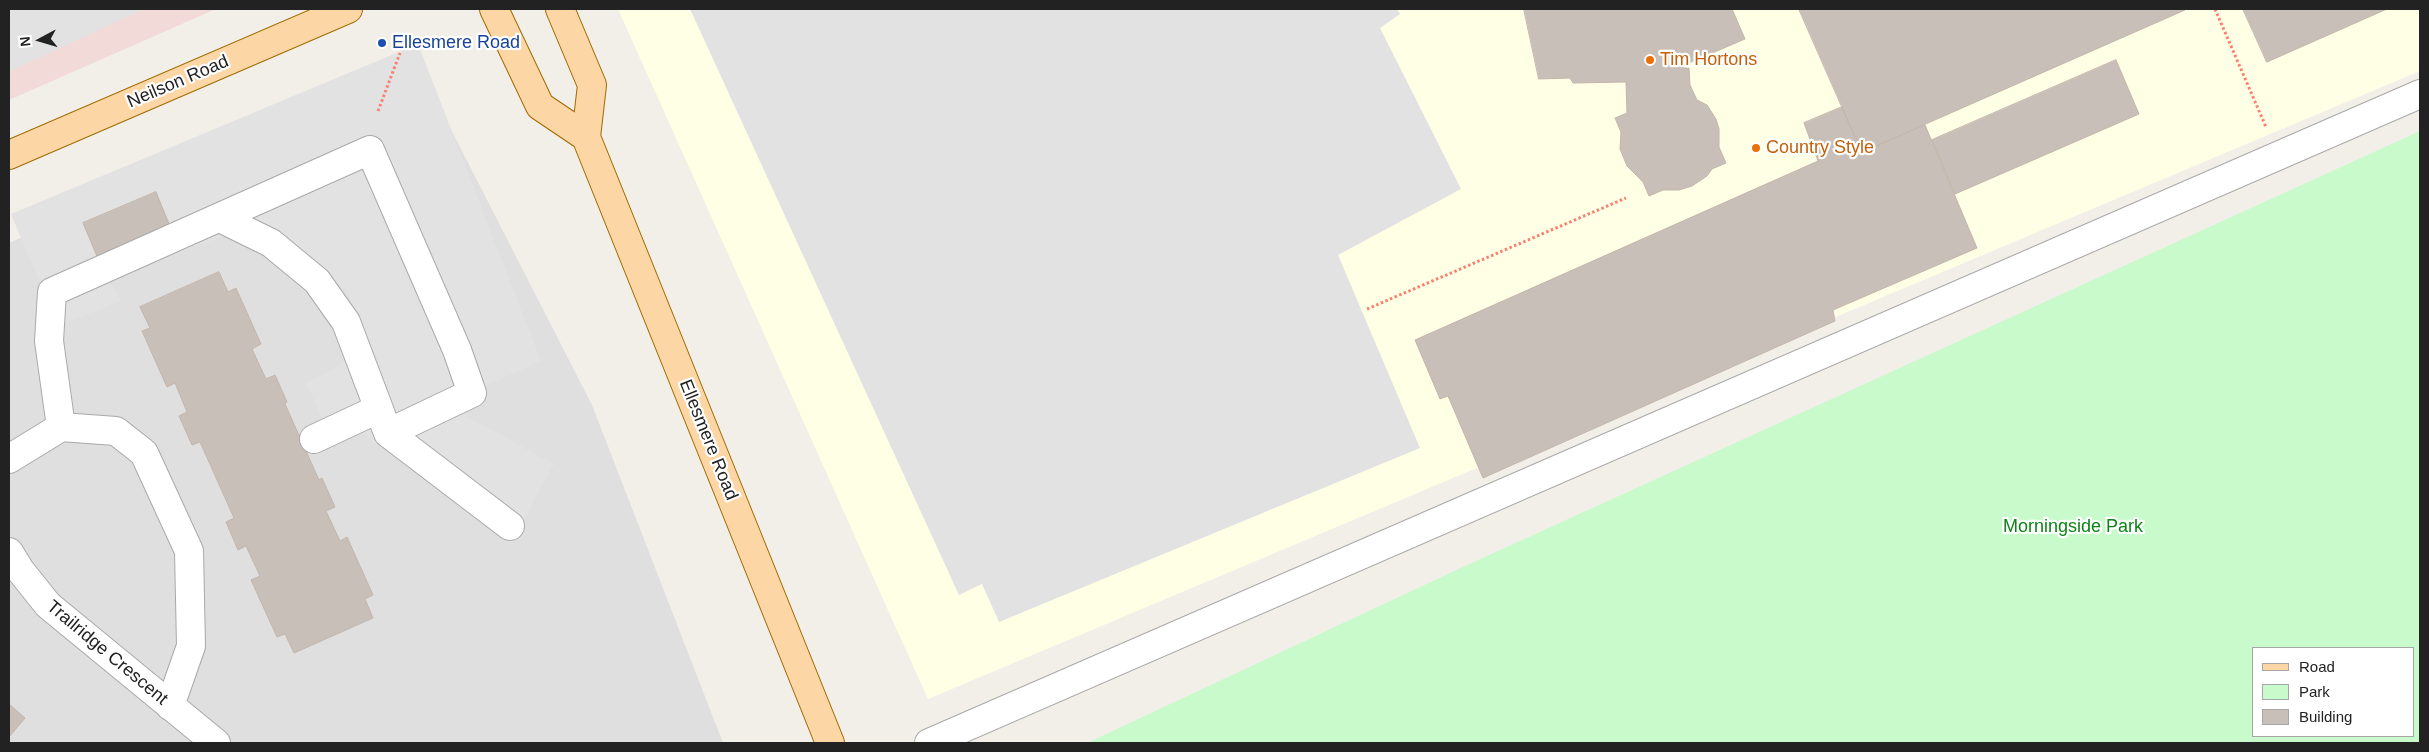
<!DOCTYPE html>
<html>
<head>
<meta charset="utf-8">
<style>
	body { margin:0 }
	#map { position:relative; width:2429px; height:752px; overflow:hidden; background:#f2efe9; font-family:Helvetica,sans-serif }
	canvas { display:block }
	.frame { position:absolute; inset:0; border:10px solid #222; pointer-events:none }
	.legend { position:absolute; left:2252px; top:647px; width:162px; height:90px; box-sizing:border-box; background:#fff; border:1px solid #a7a7a7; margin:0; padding:6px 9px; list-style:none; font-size:15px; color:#222 }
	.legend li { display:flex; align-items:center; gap:10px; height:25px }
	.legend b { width:25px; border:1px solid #a7a7a7 }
	.north { position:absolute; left:15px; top:15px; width:50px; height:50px; -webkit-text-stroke:4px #fff; paint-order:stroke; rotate:264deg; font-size:14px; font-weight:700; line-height:20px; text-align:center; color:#222 }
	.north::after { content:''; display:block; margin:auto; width:18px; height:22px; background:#222; clip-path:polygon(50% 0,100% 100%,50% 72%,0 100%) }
</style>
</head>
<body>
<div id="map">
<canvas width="2429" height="752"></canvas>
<div class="frame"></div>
<ul class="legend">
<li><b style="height:6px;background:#fcd6a4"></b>Road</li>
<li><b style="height:14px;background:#c8facc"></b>Park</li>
<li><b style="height:14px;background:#c7bfb8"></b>Building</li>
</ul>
<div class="north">N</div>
</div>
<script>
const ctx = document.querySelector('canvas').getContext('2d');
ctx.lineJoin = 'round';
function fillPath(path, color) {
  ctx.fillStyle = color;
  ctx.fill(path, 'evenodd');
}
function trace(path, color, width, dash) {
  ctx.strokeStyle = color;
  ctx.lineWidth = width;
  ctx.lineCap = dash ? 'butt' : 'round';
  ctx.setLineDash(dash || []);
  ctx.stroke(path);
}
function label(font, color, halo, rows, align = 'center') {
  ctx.font = font + ' Helvetica,sans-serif';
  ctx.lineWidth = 4.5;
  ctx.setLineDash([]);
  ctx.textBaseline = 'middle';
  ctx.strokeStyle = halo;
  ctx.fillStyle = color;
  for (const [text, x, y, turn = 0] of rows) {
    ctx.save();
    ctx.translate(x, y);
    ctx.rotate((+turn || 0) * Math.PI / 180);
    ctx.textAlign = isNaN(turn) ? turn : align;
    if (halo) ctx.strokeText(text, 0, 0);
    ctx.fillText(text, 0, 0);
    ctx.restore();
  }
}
const residential = new Path2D(`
	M417 63 592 405 723 743H9V243Z`);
const commercial = new Path2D(`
	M9 9H216L9 100Z`);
const education = new Path2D(`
	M618 9H2420V71L928 699Z`);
const park = new Path2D(`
	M2420 131V743H1087L1465 566ZM2253 648H2413V736H2253Z`);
const parking = new Path2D(`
	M9 9H144L9 72Z
	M690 9H1397L1400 14 1380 28 1461 189 1338 255 1420 448 999 622 982 584 959 595Z
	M418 44 541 361 444 404 554 464 511 543 358 430 332 440 306 383 362 353 348 292 253 225 108 280 122 301 58 325 11 214Z`);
const building = new Path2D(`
	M1524 9H1732L1745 39 1684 65 1683 68H1689L1690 85 1697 100 1707 105 1716 119 1719 129V147L1726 163 1712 169 1707 176 1692 186 1679 190H1663L1649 196 1643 182 1627 166 1620 149 1621 132 1615 118 1627 113 1626 82 1573 83 1570 78 1539 79Z
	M1799 9H2185V10L1862 152Z
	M2243 9H2387L2267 62Z
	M2116 60 2139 114 1955 194 1932 140Z
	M1842 107 1862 152 1925 125 1977 248 1833 310 1835 321 1483 478 1448 396 1440 399 1415 340 1818 161 1804 123Z
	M156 192 172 231 99 261 83 223Z
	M219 272 228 292 236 288 261 344 252 349 266 379 275 375 287 402 285 404 319 480 322 478 335 507 326 511 340 541 347 537 373 595 365 599 373 618 294 653 285 634 277 637 251 580 260 576 246 546 238 550 226 522 234 518 200 442 192 445 179 416 187 412 175 383 167 387 142 331 150 328 140 307Z
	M9 704 25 718 9 737Z`);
const path = new Path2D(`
	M2215 9 2266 127
	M378 111 400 53
	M1367 309 1626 198`);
const minor = new Path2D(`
	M220 218 271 243 317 281 346 322 388 433
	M61 427 49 341 52 292 370 150 457 350 472 393 388 433 510 526
	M314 439 378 409
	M9 459 61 427 116 431 144 453 189 551 191 646 170 706
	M9 552 20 570 48 605 216 743
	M929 743 2420 94`);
const major = new Path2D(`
	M494 9 540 106 586 137
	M560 9 592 85 586 137 830 743
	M9 155 348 9`);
const markers = [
	[382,43,5,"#1a4fb4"],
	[1650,60,5,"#e8710a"],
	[1756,148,5,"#e8710a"]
];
const transitNames = [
	["Ellesmere Road",392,43]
];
const foodNames = [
	["Tim Hortons",1660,60],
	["Country Style",1766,148]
];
const streetNames = [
	["Neilson Road",178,82,-23],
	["Ellesmere Road",708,440,68],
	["Trailridge Crescent",107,653,40]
];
const parkNames = [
	["Morningside Park",2073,527]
];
fillPath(residential, '#e0dfdf');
fillPath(commercial, '#f2dad9');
fillPath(education, '#ffffe5');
fillPath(park, '#c8facc');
fillPath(parking, '#e2e2e2');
fillPath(building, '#c7bfb8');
trace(building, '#c4b6ab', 1);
trace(minor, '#a9a9a9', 30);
trace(major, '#a06b00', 30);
trace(path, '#fa8072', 3, [2.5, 2.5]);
trace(minor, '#fff', 28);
trace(major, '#fcd6a4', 28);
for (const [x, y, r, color] of markers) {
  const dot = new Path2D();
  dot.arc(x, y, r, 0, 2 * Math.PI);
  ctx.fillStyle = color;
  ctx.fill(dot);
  trace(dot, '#fff', 2);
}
label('18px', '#164399', '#fff', transitNames, 'left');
label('18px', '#c56008', '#fff', foodNames, 'left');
label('18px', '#222', '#fff', streetNames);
label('18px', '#0c8416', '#fff', parkNames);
</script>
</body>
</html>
